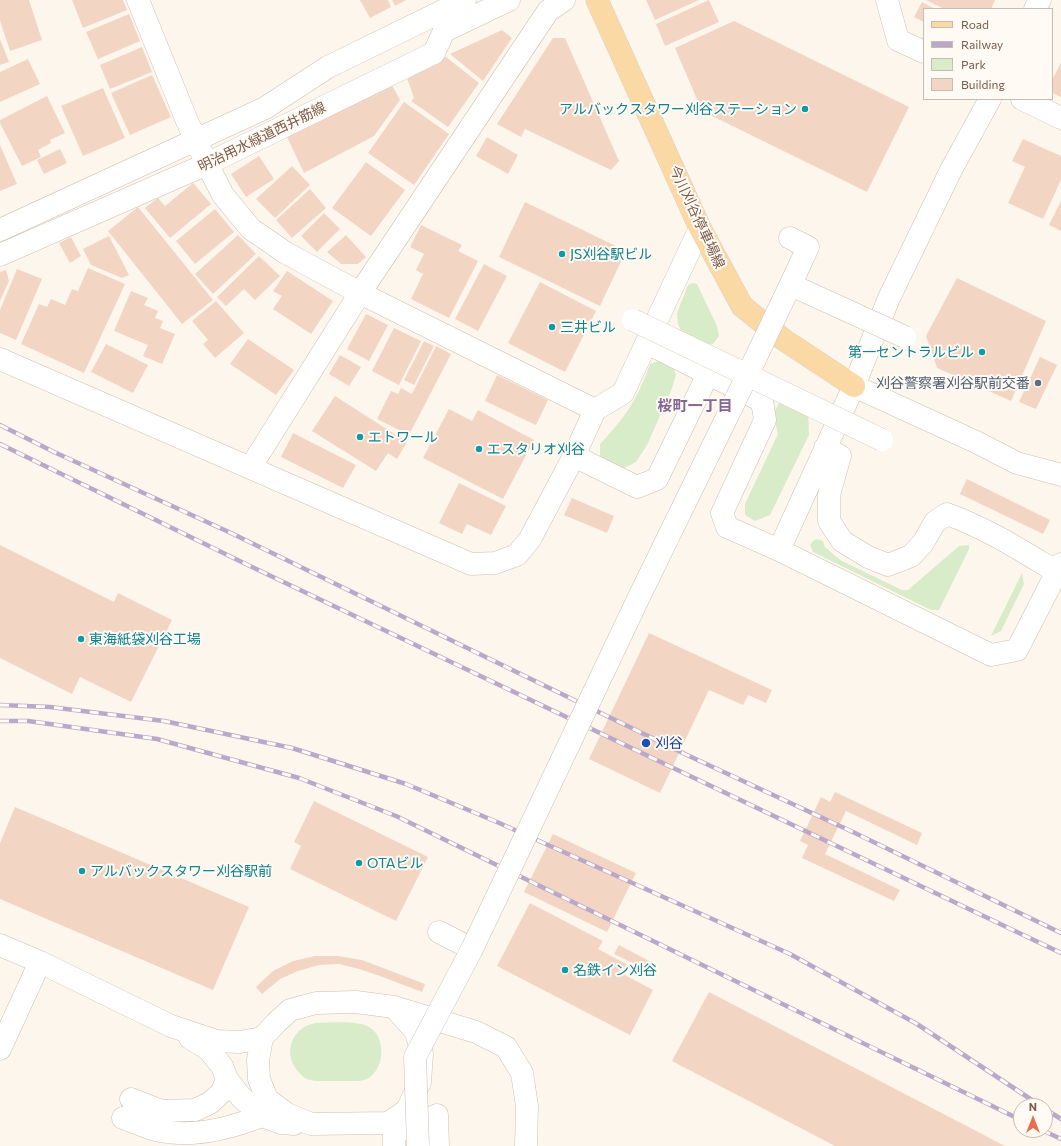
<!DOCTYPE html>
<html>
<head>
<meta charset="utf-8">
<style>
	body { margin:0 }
	#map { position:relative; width:1061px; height:1146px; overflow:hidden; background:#fdf6ec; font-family:Commissioner,sans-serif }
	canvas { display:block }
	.legend { position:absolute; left:923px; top:8px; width:130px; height:92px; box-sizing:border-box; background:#fffaf3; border:1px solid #cabbb1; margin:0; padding:5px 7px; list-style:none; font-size:12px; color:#7a5c4d }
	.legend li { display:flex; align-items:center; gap:8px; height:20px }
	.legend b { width:20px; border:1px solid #cabbb1 }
	.north { position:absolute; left:1013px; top:1098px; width:40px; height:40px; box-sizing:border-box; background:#fffaf3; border:1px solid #cabbb1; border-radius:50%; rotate:0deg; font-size:11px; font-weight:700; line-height:16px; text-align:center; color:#7a5c4d }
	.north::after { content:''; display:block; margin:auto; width:14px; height:18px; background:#e76f51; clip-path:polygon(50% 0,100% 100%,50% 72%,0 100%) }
</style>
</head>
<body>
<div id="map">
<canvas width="1061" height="1146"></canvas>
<ul class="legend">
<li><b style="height:5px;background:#fbd9a5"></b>Road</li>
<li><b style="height:5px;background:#b9a8c9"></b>Railway</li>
<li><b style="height:11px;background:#d8ecc9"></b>Park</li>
<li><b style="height:11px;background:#f3d5c3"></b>Building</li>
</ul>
<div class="north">N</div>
</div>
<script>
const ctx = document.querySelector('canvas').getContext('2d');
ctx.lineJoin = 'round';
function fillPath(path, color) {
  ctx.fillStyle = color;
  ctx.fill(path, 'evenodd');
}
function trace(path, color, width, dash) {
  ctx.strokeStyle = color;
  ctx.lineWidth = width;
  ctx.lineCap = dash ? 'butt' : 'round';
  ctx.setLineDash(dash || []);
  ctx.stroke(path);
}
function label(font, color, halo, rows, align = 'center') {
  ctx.font = font + ' Commissioner,"Noto Sans JP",sans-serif';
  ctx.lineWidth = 4;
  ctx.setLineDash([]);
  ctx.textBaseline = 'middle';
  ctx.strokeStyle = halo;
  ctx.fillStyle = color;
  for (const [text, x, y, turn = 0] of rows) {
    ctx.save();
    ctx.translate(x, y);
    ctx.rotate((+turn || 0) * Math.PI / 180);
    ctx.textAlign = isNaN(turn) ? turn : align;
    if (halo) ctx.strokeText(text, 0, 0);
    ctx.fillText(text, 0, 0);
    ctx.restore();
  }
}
const green = new Path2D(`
	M693 283 697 284 717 326 719 336 713 344 706 345 683 335 678 324 677 313 688 285Z
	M662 360 673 367 676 375 671 391 647 445 636 462 624 468 610 466 600 455V444C625 418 638 398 650 364Z
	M788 400 808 409 809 435 770 515 755 521 745 515V504L778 434 773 414 779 403Z
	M817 539 823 541 825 547 840 560 902 590H908L959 546 969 545V549L939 610H931L813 552 810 545 813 541Z
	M1022 573 1024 584 1001 631 991 636Z
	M315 1023C331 1023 356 1020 369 1027 390 1039 383 1081 358 1081 346 1081 334 1081 322 1081 318 1081 313 1081 310 1080 305 1079 299 1073 296 1069 286 1055 289 1037 304 1027 307 1025 312 1024 315 1023Z`);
const building = new Path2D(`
	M0 0H29L42 40 10 51 0 21Z
	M72 0H123L127 10 83 28Z
	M360 0H388L391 7 370 18Z
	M392 0H406L395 6Z
	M646 0H699L655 20Z
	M709 0 719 22 665 46 656 24Z
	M926 0H995L991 9H944Z
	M922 2 935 9H924V22L914 17Z
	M129 14 140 41 98 59 86 32Z
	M734 21 909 107 867 192 702 111 675 48Z
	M502 30 512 38 483 81 450 54Z
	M553 38H565L619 161 611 170 525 129 521 137 497 124Z
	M0 39 9 62 0 65Z
	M142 47 152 72 110 89 100 65Z
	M446 57 479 83 448 127 411 101 414 98 407 78Z
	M28 59 40 84 0 102V72Z
	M1061 63V97L1052 93V80Z
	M152 75 171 117 130 135 111 93Z
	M392 85 400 100 374 136 304 173 287 137Z
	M103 88 125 138 83 156 61 106Z
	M47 96 65 133 50 140 51 143 38 150 41 157 22 166 0 123V120Z
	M404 102 449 134 414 185 368 153Z
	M487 137 518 155 508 174 476 156Z
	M1023 139 1061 156V180L1043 219 1008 203 1025 167 1012 161Z
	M0 145 17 184 0 191Z
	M60 149 67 163 44 174 37 160Z
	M259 156 274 179 246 197 231 174Z
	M366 162 405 190 371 236 332 208Z
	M292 166 310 185 275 218 256 199Z
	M193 183 211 204 170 238 145 208 158 198 165 206Z
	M310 189 326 208 292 238 276 220Z
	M1061 201V231L1049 225Z
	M525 202 626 251 600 306 499 257Z
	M138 207 213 300 182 324 108 231Z
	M215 209 234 232 195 264 176 241Z
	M324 213 340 229 317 252 301 236Z
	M421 225 462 245 458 251 478 261 449 318 411 299 423 274 416 270 424 254 410 247Z
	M238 235 256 254 213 294 195 274Z
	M346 235 366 257 358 264H341L327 252Z
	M109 236 129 275 122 278 91 265 83 249Z
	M71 237 81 256 70 263 59 243Z
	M259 256 280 276 255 300 244 289 226 306 217 297Z
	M484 264 507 276 478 331 455 319Z
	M88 268 125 284 84 373 21 344 39 304 47 307 51 299 65 305 72 289 78 291Z
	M17 269 42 279 16 340 0 333V310Z
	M6 270 9 281 0 301V272Z
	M287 271 333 301 311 334 273 309 282 296 273 291Z
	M957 278 1046 321 1011 401 937 368 926 336Z
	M540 282 596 311 565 372 508 343Z
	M131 291 148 298 144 305 158 311 155 318 163 321 160 328 175 334 162 364 143 356 148 345 114 331Z
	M216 301 244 333 215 358 203 344 208 340 192 321Z
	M366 314 388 325 369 361 347 349Z
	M394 328 421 341 399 385 372 371Z
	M248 339 294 370 276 395 230 364Z
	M424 341 434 346 414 385 404 380Z
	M106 344 148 365 133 393 91 372Z
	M436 346 451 354 409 435 377 419 391 391 398 394 401 388 412 394Z
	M340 355 361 367 349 386 329 374Z
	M1040 357 1057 365 1036 409 1019 402Z
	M497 375 548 400 536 425 485 401Z
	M335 396 407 442 397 459 388 453 376 471 312 431Z
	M449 409 472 421 478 410 534 440 503 499 423 458Z
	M293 433 356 465 343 488 281 457Z
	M967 479 1050 520 1043 534 960 494Z
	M459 483 506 506 491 535 467 524 462 534 439 523Z
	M572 498 614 516 607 533 564 515Z
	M0 545 114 602 118 593 172 620 131 702 80 677 72 694 0 658Z
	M649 633 772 690 766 703 748 695 743 705 709 690 660 793 589 759Z
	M835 792 922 833 917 845 846 811 825 854 900 890 894 901 802 858 808 845 800 841 821 797 830 802Z
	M314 801 428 857 396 921 290 869 301 846 294 842Z
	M15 807 249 907 213 990 0 899V843Z
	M553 834 636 873 607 932 524 892Z
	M530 903 603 941 598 949 628 965 623 974 653 990 630 1035 497 966Z
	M619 945 653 963 649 971 614 954Z
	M315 956H338L362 960 425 984 422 992 380 976 359 969 339 964 319 965 298 971 280 979 262 994 256 987 273 971 293 961Z
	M709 992 1005 1146H835L672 1061Z`);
const minor = new Path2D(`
	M138 0 187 121 207 164 223 195 251 229 286 253 360 293 548 11 564 0
	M887 0 898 40 924 52
	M1035 9 1040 0
	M990 99 951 170 889 298 854 386 779 550 991 655 1017 650 1061 564
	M1022 99 1061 118
	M0 230 265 108 328 67 465 0
	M790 238 808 247 796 273
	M0 255 207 164 434 53 444 31 509 0
	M647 343 762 401 765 420 722 513 727 527 779 550
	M0 359 471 564 495 563 517 555 530 539 574 456 595 410 623 393 700 228
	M854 386 976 442 1017 463 1061 475
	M825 448 840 456 829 495V521L842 541 868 557 888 565 911 556 923 543 935 522 947 514C986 528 1022 551 1057 572
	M574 456 637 487 657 479 708 374
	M250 468 360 293 595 410
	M439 932 472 949
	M0 945 40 962 171 1026 216 1041 240 1042 262 1038
	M394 1007 416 1032 422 1054 420 1082 407 1110 388 1123 311 1124 287 1114 267 1099 259 1079 258 1060 262 1038 276 1023 290 1010 316 1003 356 1002 394 1007 476 1032 506 1047 522 1073 527 1106 526 1146
	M190 1038 208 1049 222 1066 227 1079 241 1097 262 1116 281 1123 294 1124
	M0 1049 40 962
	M131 1099 161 1111 195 1110 210 1103 222 1092 227 1079
	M123 1118C135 1122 148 1129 160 1131 194 1138 231 1128 262 1116
	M394 1146V1134L437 1115 438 1146`);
const major = new Path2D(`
	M597 0 700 228 742 306 784 340 854 386`);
const rail = new Path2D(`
	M0 425 54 452 231 533 687 755 855 833 1061 933
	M0 444 252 567 1061 953
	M0 705 50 707 164 721 292 748 406 784 497 822 790 954 917 1024 1041 1106
	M0 721H28L157 739 299 778 396 816 1021 1120
	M1045 1109 1061 1119
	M1042 1130 1061 1139`);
const minorBridge = new Path2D(`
	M791 285 905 337
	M633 320 882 440
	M418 1146 415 1057 472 949 638 599 748 374 796 273`);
const markers = [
	[805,109,4,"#0f9aa8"],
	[562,254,4,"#0f9aa8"],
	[552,327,4,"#0f9aa8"],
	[982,352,4,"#0f9aa8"],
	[1038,383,4,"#5c6f8a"],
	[360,437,4,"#0f9aa8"],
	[479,449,4,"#0f9aa8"],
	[81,639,4,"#0f9aa8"],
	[646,743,5,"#1a4fb4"],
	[359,863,4,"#0f9aa8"],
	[82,871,4,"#0f9aa8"],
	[565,970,4,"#0f9aa8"]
];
const cultureNames = [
	["アルバックスタワー刈谷ステーション",797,109,"right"],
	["JS刈谷駅ビル",570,254],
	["三井ビル",560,327],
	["第一セントラルビル",974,352,"right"],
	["エトワール",368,437],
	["エスタリオ刈谷",487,449],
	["東海紙袋刈谷工場",89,639],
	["OTAビル",367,863],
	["アルバックスタワー刈谷駅前",90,871],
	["名鉄イン刈谷",573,970]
];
const streetNames = [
	["明治用水緑道西井筋線",262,137,-26],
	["今川刈谷停車場線",697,217,65]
];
const serviceNames = [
	["刈谷警察署刈谷駅前交番",1030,383]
];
const transitNames = [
	["刈谷",655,743]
];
const neighbourhoodNames = [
	["桜町一丁目",695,406]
];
fillPath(green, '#d8ecc9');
fillPath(building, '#f3d5c3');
trace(minor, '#d1beb0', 23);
trace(major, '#dad1cd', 23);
trace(minor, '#fff', 22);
trace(major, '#fbd9a5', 22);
trace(rail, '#b9a8c9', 4.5);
trace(rail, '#fffaf3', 3, [9]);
trace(minorBridge, '#d1beb0', 23, []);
trace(minorBridge, '#fff', 22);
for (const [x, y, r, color] of markers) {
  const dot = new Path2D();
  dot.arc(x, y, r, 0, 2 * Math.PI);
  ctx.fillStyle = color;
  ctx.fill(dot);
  trace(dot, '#fffaf3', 1.5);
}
label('14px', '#0d838f', '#fffaf3', cultureNames, 'left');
label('14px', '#7a5c4d', '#fffaf3', streetNames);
label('14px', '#4e5e75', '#fffaf3', serviceNames, 'right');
label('14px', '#164399', '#fffaf3', transitNames, 'left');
label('bold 15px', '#846695', '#fffaf3', neighbourhoodNames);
</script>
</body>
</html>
